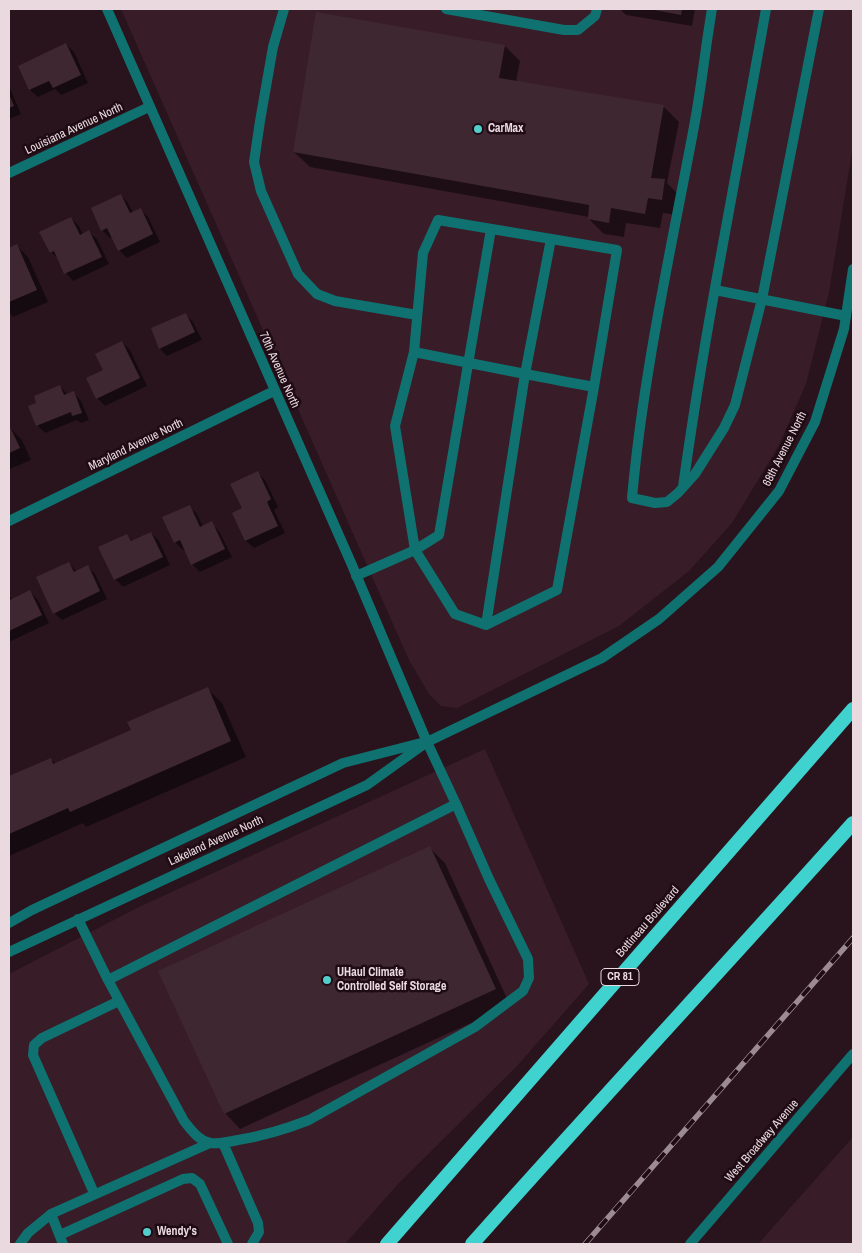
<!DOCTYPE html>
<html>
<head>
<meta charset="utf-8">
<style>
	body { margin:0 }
	#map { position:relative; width:862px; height:1253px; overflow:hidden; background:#29141d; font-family:"Archivo Narrow",sans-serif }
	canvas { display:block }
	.frame { position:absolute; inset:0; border:10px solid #eadadf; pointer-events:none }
</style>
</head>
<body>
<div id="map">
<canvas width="862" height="1253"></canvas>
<div class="frame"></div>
</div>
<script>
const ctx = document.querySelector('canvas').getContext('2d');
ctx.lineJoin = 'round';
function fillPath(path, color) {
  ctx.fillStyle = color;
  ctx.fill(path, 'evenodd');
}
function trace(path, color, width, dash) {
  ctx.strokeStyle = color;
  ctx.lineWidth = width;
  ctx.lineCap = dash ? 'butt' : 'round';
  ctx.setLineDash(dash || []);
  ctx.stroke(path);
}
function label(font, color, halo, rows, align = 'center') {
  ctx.font = font + ' "Archivo Narrow",sans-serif';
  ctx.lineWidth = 5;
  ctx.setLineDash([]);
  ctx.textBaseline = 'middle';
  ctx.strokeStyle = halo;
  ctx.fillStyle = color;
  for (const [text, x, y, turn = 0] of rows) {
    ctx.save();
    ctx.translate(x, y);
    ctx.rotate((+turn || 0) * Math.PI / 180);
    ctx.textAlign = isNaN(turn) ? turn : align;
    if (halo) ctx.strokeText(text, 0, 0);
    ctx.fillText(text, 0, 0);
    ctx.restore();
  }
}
const built = new Path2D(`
	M121 9H853V146L829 292 806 384 778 447 732 523 689 571 619 626 457 708 441 706 429 694 409 660Z
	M485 749 589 984 517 1066 398 1184 345 1244H9V974L141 906Z
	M853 1137V1244H758Z`);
const shadow = new Path2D(`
	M620 9H695L692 26 626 15Z
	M66 44 74 52 88 83 61 95 55 89 38 97 30 90 19 67Z
	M505 46 520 61 516 82 663 106 679 122 667 183 680 196 677 215 663 213 660 228 626 223 624 237 604 234 589 219V217L310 167 294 152Z
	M9 86 21 114 9 119Z
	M121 195 128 203 133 213 140 209 148 217 160 242 127 258 119 250 113 236 110 238 102 230Z
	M71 218 79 226 83 235 89 232 97 239 109 264 73 281 66 273 59 259 51 252Z
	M17 246 28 257 48 302 13 317 9 312V249Z
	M186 315 193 322 202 340 167 356 160 349 153 329Z
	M122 342 130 350 147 386 105 406 97 398 88 379 105 370Z
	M60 386 67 394 74 393 81 401 89 420 81 423 77 420 45 433 37 425 38 404Z
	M9 427 22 440 31 460 10 469Z
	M258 473 265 480 278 507 274 510 285 533 254 548 246 541 233 513 243 509Z
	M189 506 197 514 203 527 211 523 219 531 232 557 200 572 192 564 185 549 183 550 175 542 164 518Z
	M151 533 159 541 170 565 123 587 115 579 127 535 133 541Z
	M69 563 77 572 88 567 95 574 107 599 62 620 54 613Z
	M30 592 38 600 49 623 9 642V596L13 600Z
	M207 688 222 703 246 757 86 827 83 823 9 856V778L50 759 56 764 132 731Z
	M430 848 445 863 510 1005 240 1129 225 1113Z`);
const building = new Path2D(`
	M649 9H682L681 15Z
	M316 12 505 45 499 78 664 105 651 178 665 179 662 200 648 198 645 214 611 208 609 223 588 219 589 205 293 152Z
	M66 43 81 75 53 88 49 81 29 90 18 66Z
	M9 94 14 106 9 108Z
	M121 194 130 213 141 208 153 234 118 251 107 228 101 231 91 208Z
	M71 217 80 235 89 230 102 257 64 274 54 251 50 253 39 232Z
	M17 244 37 290 9 302V248Z
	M186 313 195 332 159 349 151 328Z
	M122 341 140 378 96 399 86 378 103 370 95 354Z
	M60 385 64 395 74 391 82 413 72 416 71 412 36 426 28 406 36 403 34 396Z
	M10 427 20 448 9 453V428Z
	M258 471 271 499 267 502 278 526 245 541 232 513 242 508 230 484Z
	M190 505 200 527 212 521 225 549 191 565 180 540 174 543 162 517Z
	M151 532 163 557 114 580 98 547 127 534 131 541Z
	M69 562 74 572 88 565 100 591 53 614 36 577Z
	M30 590 42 615 9 631V597L10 600Z
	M208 687 231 741 70 812 68 808 9 834V776L51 758 53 764 131 730 127 722Z
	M430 846 496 989 224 1114 158 971Z`);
const service = new Path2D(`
	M284 9 273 47 260 121 254 162 261 191 298 274 317 294 335 301 417 315
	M446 9 564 30H578L595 16 597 9
	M712 9C705 50 701 91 693 132 670 254 643 375 632 498L655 503 667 502 678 493 695 474 724 428 735 405 762 299 819 9
	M715 290 846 316
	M414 352 423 253 438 220 617 250 594 387
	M683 487C705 327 738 168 766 9
	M356 576 415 550 455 614 486 625 557 590 594 387C534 376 474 364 414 352L395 426 415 550 439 535 491 229
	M486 625 525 374 551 239
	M427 742 456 804
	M78 919 108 980 184 1121C191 1130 199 1141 211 1143 220 1144 229 1142 238 1140 263 1136 286 1129 309 1120L475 1027 523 991 529 978 528 959 489 879 456 804 108 980
	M223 1143 258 1223 259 1232 252 1244
	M94 1193 33 1055 34 1045 42 1038 119 1001
	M51 1214 63 1244
	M60 1235 183 1179 192 1178 200 1184 228 1244
	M20 1244 28 1233 51 1214 210 1143`);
const minor = new Path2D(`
	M107 9 352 565 427 742
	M9 173 149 107
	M9 521 274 391`);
const tertiary = new Path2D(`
	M9 923 32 910 343 763 421 743
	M9 952 367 785 427 742 602 658 659 619 718 567 779 491 815 422 844 329 853 269
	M690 1244 853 1054`);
const trunk = new Path2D(`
	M387 1244 853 709
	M472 1244C598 1102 727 964 853 823`);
const rail = new Path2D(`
	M585 1244 853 938`);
const markers = [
	[478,129,5,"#53cdca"],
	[327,980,5,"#53cdca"],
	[147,1232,5,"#53cdca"]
];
const shields = [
	[620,977,38]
];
const shieldNames = [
	["CR 81",620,977]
];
const streetNames = [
	["Louisiana Avenue North",74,129,-25],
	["70th Avenue North",279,370,66],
	["Maryland Avenue North",136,445,-26],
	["68th Avenue North",785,449,-63],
	["Lakeland Avenue North",216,841,-25],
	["Bottineau Boulevard",648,922,-49],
	["West Broadway Avenue",762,1141,-49]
];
const poiNames = [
	["CarMax",488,129],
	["UHaul Climate",337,973],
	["Controlled Self Storage",337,987],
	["Wendy's",157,1232]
];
fillPath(built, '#381c28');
fillPath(shadow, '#0007');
fillPath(building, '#3f2731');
trace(service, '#0f7270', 10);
trace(minor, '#0f7270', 10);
trace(tertiary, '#0f7270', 10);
trace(trunk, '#3fd2ce', 14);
trace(rail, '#9d8b92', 5.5);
trace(rail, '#1f0b14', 4, [11]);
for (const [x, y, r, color] of markers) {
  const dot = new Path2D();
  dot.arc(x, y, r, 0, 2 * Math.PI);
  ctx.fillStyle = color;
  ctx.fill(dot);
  trace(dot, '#1f0b14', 2);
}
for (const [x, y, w] of shields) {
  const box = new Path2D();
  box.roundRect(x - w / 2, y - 8.5, w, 17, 4);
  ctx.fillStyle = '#1f0b14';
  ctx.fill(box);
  trace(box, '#eadadf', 1);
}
label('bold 11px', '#eadadf', null, shieldNames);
label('12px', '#eadadf', '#1f0b14', streetNames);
label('bold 12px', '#eadadf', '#1f0b14', poiNames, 'left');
</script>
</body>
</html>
